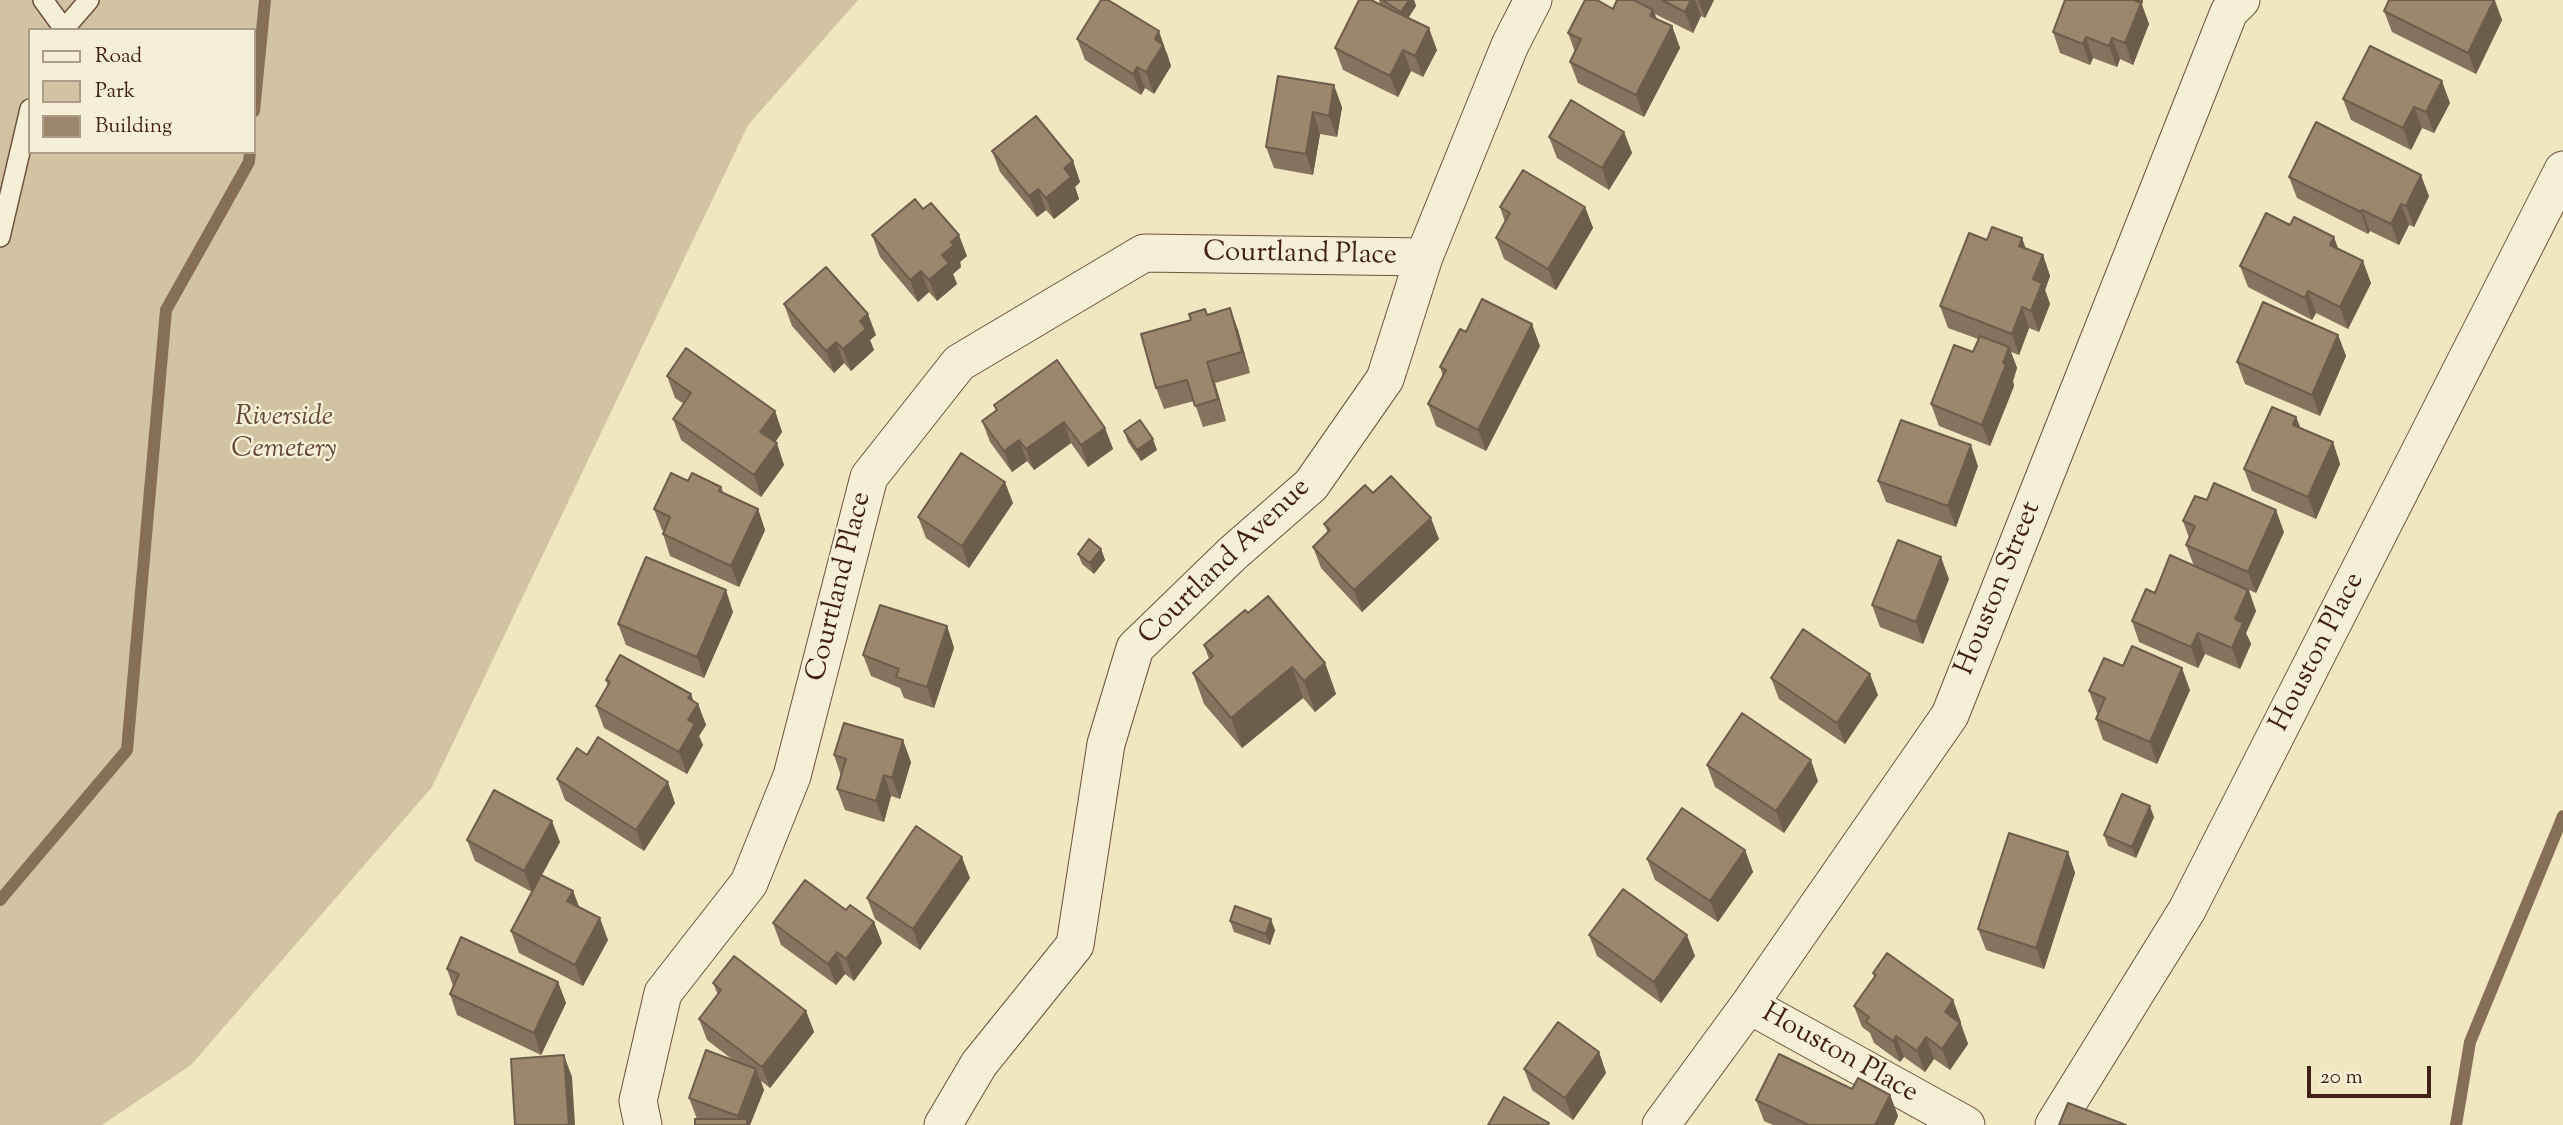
<!DOCTYPE html>
<html>
<head>
<meta charset="utf-8">
<style>
	body { margin:0 }
	#map { position:relative; width:2563px; height:1125px; overflow:hidden; background:#f0e6c0; font-family:"Sorts Mill Goudy",serif }
	canvas { display:block }
	.legend { position:absolute; left:28px; top:28px; width:228px; height:126px; box-sizing:border-box; background:#f5efd6; border:2px solid #ad9c88; margin:0; padding:9px 12px; list-style:none; font-size:21px; color:#411f12 }
	.legend li { display:flex; align-items:center; gap:14px; height:35px }
	.legend b { width:35px; border:2px solid #ad9c88 }
	.scale { position:absolute; left:2307px; top:1066px; width:124px; height:32px; box-sizing:border-box; border:4px solid #411f12; border-top:0; padding-left:9px; font-size:21px; line-height:24px; white-space:nowrap; color:#411f12; -webkit-text-stroke:5px #f5efd6; paint-order:stroke }
</style>
</head>
<body>
<div id="map">
<canvas width="2563" height="1125"></canvas>
<ul class="legend">
<li><b style="height:9px;background:#f5efd6"></b>Road</li>
<li><b style="height:19px;background:#d2c4a2"></b>Park</li>
<li><b style="height:19px;background:#9c866c"></b>Building</li>
</ul>
<div class="scale">20 m</div>
</div>
<script>
const ctx = document.querySelector('canvas').getContext('2d');
ctx.lineJoin = 'round';
function fillPath(path, color) {
  ctx.fillStyle = color;
  ctx.fill(path, 'evenodd');
}
function trace(path, color, width, dash) {
  ctx.strokeStyle = color;
  ctx.lineWidth = width;
  ctx.lineCap = dash ? 'butt' : 'round';
  ctx.setLineDash(dash || []);
  ctx.stroke(path);
}
function label(font, color, halo, rows, align = 'center') {
  ctx.font = font + ' "Sorts Mill Goudy",serif';
  ctx.lineWidth = 5;
  ctx.setLineDash([]);
  ctx.textBaseline = 'middle';
  ctx.strokeStyle = halo;
  ctx.fillStyle = color;
  for (const [text, x, y, turn = 0] of rows) {
    ctx.save();
    ctx.translate(x, y);
    ctx.rotate((+turn || 0) * Math.PI / 180);
    ctx.textAlign = isNaN(turn) ? turn : align;
    if (halo) ctx.strokeText(text, 0, 0);
    ctx.fillText(text, 0, 0);
    ctx.restore();
  }
}
const green = new Path2D(`
	M0 0H858L748 125 432 787 191 1065 102 1125H0ZM30 30H254V152H30Z`);
const stream = new Path2D(`
	M254 111 265 0
	M0 900 127 750 166 310 249 162 250 152
	M2456 1125 2470 1042 2563 816`);
const lane = new Path2D(`
	M43 0 64 29
	M63 30 89 0
	M0 237 30 109`);
const street = new Path2D(`
	M1749 1005 1966 1125
	M643 1125 638 1101 663 993 749 883 792 776 869 477 959 363 1144 253 1424 257
	M943 1125 979 1064 1075 945 1106 744 1135 648 1232 554 1311 485 1385 379 1424 257 1510 45 1533 0
	M1661 1125 1749 1005 1950 715 2229 12 2241 0
	M2054 1125 2187 910 2563 170`);
const wall = new Path2D(`
	M1379 0H1414L1416 6 1408 18 1437 50 1423 77 1411 71 1398 97 1343 70 1335 48 1380 5Z
	M1617 0H1714L1705 18 1701 16 1693 33 1655 14 1657 19 1672 26 1680 48 1644 117 1578 83 1570 62 1575 52 1568 33 1613 9Z
	M2389 0H2495L2502 20 2476 74 2392 32 2384 11Z
	M2143 1 2142 5 2149 24 2133 65 2120 59 2117 67 2093 58 2090 65 2060 53 2053 32Z
	M1077 39 1167 53 1171 66 1154 94 1145 88 1141 95 1085 60Z
	M1278 76 1342 107 1337 137 1320 134 1313 175 1274 168 1266 147Z
	M2343 99 2450 103 2434 133 2422 128 2411 150 2351 120Z
	M1624 132 1632 153 1609 190 1557 158 1549 137Z
	M992 151 1073 161 1080 182 1075 187 1079 199 1054 219 1046 210 1037 217 1000 172Z
	M2289 177 2429 196 2414 227 2409 225 2399 245 2370 231 2368 234 2297 198Z
	M1500 207H1585L1593 228 1556 290 1504 259 1496 238 1505 222Z
	M872 235 967 256 960 262 961 267 953 274 957 284 937 301 929 292 918 302 880 257Z
	M2022 238 2025 248 2043 255 2050 276 2045 290 2050 304 2039 332 2029 328 2019 355 2011 352 2017 368 2013 381 2014 386 1990 446 1939 426 1931 404 1973 352 1978 339 1948 328 1940 306Z
	M2339 249 2371 283 2348 329 2316 313 2312 320 2248 287 2240 266Z
	M784 304 876 335 870 340 874 350 851 371 844 363 834 373 792 326Z
	M1230 308 1238 330 1250 373 1215 383 1226 421 1203 427 1194 401 1164 409 1156 388 1207 315Z
	M1466 332 1540 346 1486 451 1436 426 1428 404 1443 376 1440 367Z
	M2338 335 2346 356 2320 416 2245 384 2237 362Z
	M667 376 775 411 782 432 775 442 784 465 761 497 681 440 673 419 684 404 675 398Z
	M994 405 1105 428 1113 449 1088 467 1071 443 1034 470 1027 461 1012 472 990 442 982 421 996 410Z
	M2296 417 2301 429 2333 442 2340 464 2316 519 2252 491 2244 469Z
	M1124 431 1157 450 1141 461 1128 442Z
	M1978 466 1956 527 1886 502 1878 481Z
	M688 481 721 487 724 493 758 509 765 530 739 587 670 556 663 534 664 531 662 530 654 509Z
	M1373 493 1439 539 1362 612 1321 568 1313 547 1328 533 1324 524Z
	M1013 503 969 568 926 538 918 517Z
	M2183 521 2284 532 2256 593 2249 590 2256 611 2246 633 2251 644 2240 669 2205 654 2198 668 2139 642 2132 621 2155 593 2194 566 2186 545 2189 538Z
	M1101 549 1105 560 1094 574 1082 564 1078 554Z
	M1949 579 1923 644 1880 627 1872 605Z
	M733 612 704 678 626 645 618 624Z
	M1248 613 1325 663 1336 694 1315 712 1303 698 1242 748 1204 704 1193 673 1209 659 1204 645Z
	M947 626 954 648 934 708 904 698 900 688 871 676 863 655Z
	M2123 666 2190 690 2157 764 2103 740 2096 719 2098 713H2097L2089 691Z
	M1771 678 1878 695 1845 744 1779 699Z
	M606 680 691 694 693 701 698 704 706 725 699 736 703 745 687 774 604 728 596 706 608 686Z
	M587 755 675 803 644 851 565 800 557 779Z
	M834 755 911 762 900 799 891 796 884 822 845 810 837 789 841 776Z
	M1707 765 1818 781 1784 833 1715 787Z
	M2154 817 2136 858 2108 846 2104 835Z
	M467 840 560 842 542 875 573 891 579 907 608 940 583 986 519 953 511 931 532 892 475 861Z
	M1745 850 1753 872 1718 922 1655 880 1647 859Z
	M2068 852 2075 873 2044 969 1986 950 1978 929Z
	M970 878 920 950 875 919 867 898Z
	M846 910 874 922 882 943 854 981 845 974 836 985 781 945 773 923Z
	M1230 921 1275 930 1270 945 1234 932Z
	M1589 935 1695 956 1661 1003 1597 956Z
	M447 969 558 982 566 1003 541 1055 457 1015 450 994 453 986Z
	M1873 973 1953 1000 1968 1044 1950 1070 1934 1059 1925 1072 1904 1057 1900 1062 1874 1043 1870 1033 1862 1027 1854 1006 1874 977Z
	M713 983 806 1011 814 1032 770 1088 761 1081 764 1090 750 1125H695L697 1119 689 1098 733 1060 707 1040 699 1019 718 995Z
	M1599 1052 1606 1073 1573 1120 1532 1090 1524 1069Z
	M1852 1089 1890 1095 1898 1116 1894 1125H1773L1764 1121 1756 1100Z`);
const shadedWall = new Path2D(`
	M1409 0H1414L1416 6 1405 23 1401 12Z
	M1691 0H1695L1701 16 1693 33 1685 12Z
	M1698 0H1714L1705 18Z
	M2129 0H2143L2142 5 2149 24 2133 65 2125 43Z
	M2494 0 2502 20 2476 74 2468 53Z
	M1653 10 1661 31 1650 16Z
	M1672 26 1680 48 1644 117 1636 95Z
	M1429 28 1437 50 1423 77 1415 56Z
	M1159 31 1171 66 1154 94 1146 72 1155 39Z
	M2086 37 2093 58 2090 65 2083 44Z
	M2112 38 2120 59 2117 67 2109 46Z
	M1403 50 1411 71 1398 97 1390 76Z
	M1137 67 1145 88 1141 95 1133 74Z
	M2442 81 2450 103 2434 133 2426 112Z
	M1334 85 1342 107 1337 137 1329 116Z
	M2414 107 2422 128 2411 150 2403 128Z
	M1313 112 1320 134 1313 175 1306 154Z
	M1624 132 1632 153 1609 190 1602 168Z
	M1073 161 1080 182 1075 187 1079 199 1054 219 1046 198 1064 168Z
	M2421 175 2429 196 2414 227 2406 206Z
	M1038 189 1046 210 1037 217 1029 196Z
	M2401 204 2409 225 2399 245 2391 224Z
	M1585 207 1593 228 1556 290 1548 269Z
	M2362 210 2370 231 2368 234 2361 212Z
	M959 235 967 256 960 262 961 267 953 274 957 284 937 301 929 280 942 255 951 242Z
	M2334 237 2342 259 2330 245Z
	M2022 238 2030 260 2019 246Z
	M2043 255 2050 276 2045 290 2050 304 2039 332 2031 311 2033 279Z
	M2363 261 2371 283 2348 329 2340 307Z
	M921 271 929 292 918 302 910 280Z
	M2308 291 2316 313 2312 320 2305 298Z
	M2022 307 2029 328 2019 355 2012 334Z
	M1230 308 1238 330 1250 373 1242 352Z
	M868 314 876 335 870 340 874 350 851 371 843 349 860 321Z
	M1532 324 1540 346 1486 451 1478 430Z
	M2338 335 2346 356 2320 416 2312 395Z
	M836 342 844 363 834 373 826 351Z
	M2009 347 2017 368 2013 381 2014 386 1990 446 1982 425Z
	M1207 362 1215 383 1226 421 1218 399Z
	M775 411 782 432 768 453 760 432Z
	M2296 417 2304 438 2293 425Z
	M1064 422 1071 443 1034 470 1026 449Z
	M1105 428 1113 449 1088 467 1081 445Z
	M1153 439 1157 450 1141 461 1137 450Z
	M1019 440 1027 461 1012 472 1004 451Z
	M2333 442 2340 464 2316 519 2308 497Z
	M777 443 784 465 761 497 754 475Z
	M1971 445 1978 466 1956 527 1948 506Z
	M1005 482 1013 503 969 568 962 546Z
	M758 509 765 530 739 587 731 566Z
	M2276 510 2284 532 2256 593 2248 572Z
	M1431 518 1439 539 1362 612 1354 590Z
	M1101 549 1105 560 1094 574 1090 563Z
	M1941 557 1949 579 1923 644 1916 622Z
	M726 590 733 612 704 678 697 657Z
	M2248 590 2256 611 2246 633 2251 644 2240 669 2232 648 2235 619Z
	M947 626 954 648 934 708 927 687Z
	M2198 633 2205 654 2198 668 2191 647Z
	M1325 663 1336 694 1315 712 1304 681Z
	M1292 667 1303 698 1242 748 1231 718Z
	M2182 668 2190 690 2157 764 2150 742Z
	M1870 674 1878 695 1845 744 1837 723Z
	M691 694 696 708 698 704 706 725 699 736 703 745 687 774 679 752 688 720V698Z
	M903 740 911 762 900 799 892 778Z
	M1811 760 1818 781 1784 833 1776 811Z
	M884 775 891 796 884 822 876 801Z
	M668 782 675 803 644 851 636 830Z
	M2150 806 2154 817 2136 858 2132 847Z
	M552 821 560 842 532 892 524 871Z
	M1745 850 1753 872 1718 922 1710 901Z
	M2068 852 2075 873 2044 969 2036 948Z
	M962 857 970 878 920 950 913 929Z
	M573 891 581 912 567 901Z
	M600 918 608 940 583 986 575 965Z
	M1271 919 1275 930 1270 945 1266 934Z
	M874 922 882 943 854 981 846 959Z
	M1687 935 1695 956 1661 1003 1654 982Z
	M837 952 845 974 836 985 828 964Z
	M558 982 566 1003 541 1055 534 1033Z
	M1953 1000 1961 1022 1953 1033 1945 1012Z
	M806 1011 814 1032 770 1088 762 1067Z
	M1960 1023 1968 1044 1950 1070 1942 1049Z
	M1896 1036 1904 1057 1900 1062 1893 1041Z
	M1926 1037 1934 1059 1925 1072 1917 1051Z
	M1599 1052 1606 1073 1573 1120 1565 1098Z
	M564 1055 572 1077 575 1125H569Z
	M756 1069 764 1090 750 1125H741L738 1116Z
	M1890 1095 1898 1116 1894 1125H1875Z`);
const building = new Path2D(`
	M1101 0H1108L1159 31 1155 39 1163 45 1146 72 1137 67 1133 74 1077 39Z
	M1359 0H1371L1429 28 1415 56 1403 50 1390 76 1335 48Z
	M1382 0H1409L1401 12Z
	M1585 0H1597L1613 9 1617 0H1634L1653 10 1650 16 1672 26 1636 95 1570 62 1581 39 1568 33Z
	M1662 0H1691L1685 12Z
	M2065 0H2133L2141 3 2125 43 2112 38 2109 46 2086 37 2083 44 2053 32Z
	M2389 0H2494L2468 53 2384 11Z
	M2370 46 2442 81 2426 112 2414 107 2403 128 2343 99Z
	M1278 76 1334 85 1329 116 1313 112 1306 154 1266 147Z
	M1571 100 1624 132 1602 168 1549 137Z
	M1036 116 1073 161 1064 168 1071 177 1046 198 1038 189 1029 196 992 151Z
	M2316 122 2421 175 2406 206 2401 204 2391 224 2362 210 2361 212 2289 177Z
	M1523 170 1585 207 1548 269 1496 238 1510 213 1500 207Z
	M915 199 923 209 931 203 959 235 951 242 954 245 942 255 949 263 929 280 921 271 910 280 872 235Z
	M2266 213 2290 225 2294 217 2334 237 2330 245 2363 261 2340 307 2308 291 2305 298 2240 266Z
	M1992 227 2022 238 2019 246 2043 255 2033 279 2042 283 2031 311 2022 307 2012 334 1940 306 1969 233 1987 240Z
	M826 267 868 314 860 321 866 329 843 349 836 342 826 351 784 304Z
	M1482 299 1532 324 1478 430 1428 404 1446 370 1440 367 1460 329 1466 332Z
	M2263 302 2338 335 2312 395 2237 362Z
	M1230 308 1242 352 1207 362 1218 399 1195 406 1187 380 1156 388 1141 334 1191 320 1189 314 1205 309 1207 315Z
	M1980 336 2009 347 2003 363 2006 364 1982 425 1931 404 1954 345 1973 352Z
	M686 348 775 411 760 432 777 443 754 475 673 419 691 393 667 376Z
	M1057 360 1105 428 1081 445 1064 422 1026 449 1019 440 1004 451 982 421 997 410 994 405Z
	M2272 407 2296 417 2293 425 2333 442 2308 497 2244 469Z
	M1140 420 1153 439 1137 450 1124 431Z
	M1901 420 1971 445 1948 506 1878 481Z
	M961 453 1005 482 962 546 918 517Z
	M671 473 688 481 692 473 721 487 719 491 758 509 731 566 663 534 670 517 654 509Z
	M1391 476 1431 518 1354 590 1313 547 1330 530 1324 524 1365 485 1373 493Z
	M2214 483 2276 510 2248 572 2186 545 2195 526 2183 521 2195 496 2207 500Z
	M1089 539 1101 549 1090 563 1078 554Z
	M1898 540 1941 557 1916 622 1872 605Z
	M2170 555 2248 590 2235 619 2243 623 2232 648 2198 633 2191 647 2132 621 2146 589 2155 593Z
	M646 557 726 590 697 657 618 624Z
	M1268 596 1325 663 1304 681 1292 667 1231 718 1193 673 1213 656 1204 645 1245 610 1248 613Z
	M880 605 947 626 927 687 896 677 899 669 863 655Z
	M1803 629 1870 674 1837 723 1771 678Z
	M2132 646 2182 668 2150 742 2096 719 2105 698 2089 691 2104 658 2123 666Z
	M620 655 691 694 688 698 698 704 688 720 695 724 679 752 596 706 610 682 606 680Z
	M1742 713 1811 760 1776 811 1707 765Z
	M844 723 903 740 892 778 884 775 876 801 837 789 846 759 834 755Z
	M598 737 668 782 636 830 557 779 577 748 587 755Z
	M494 790 552 821 524 871 467 840Z
	M2122 794 2150 806 2132 847 2104 835Z
	M1682 808 1745 850 1710 901 1647 859Z
	M916 826 962 857 913 929 867 898Z
	M2009 833 2068 852 2036 948 1978 929Z
	M541 875 573 891 567 901 600 918 575 965 511 931Z
	M805 880 846 910 850 905 874 922 846 959 837 952 828 964 773 923Z
	M1623 889 1687 935 1654 982 1589 935Z
	M1235 906 1271 919 1266 934 1230 921Z
	M461 937 558 982 534 1033 450 994 459 974 447 969Z
	M1887 953 1953 1000 1945 1012 1960 1023 1942 1049 1926 1037 1917 1051 1896 1036 1893 1041 1866 1022 1869 1017 1854 1006 1876 975 1873 973Z
	M734 956 806 1011 762 1067 699 1019 721 990 713 983Z
	M1558 1022 1599 1052 1565 1098 1524 1069Z
	M706 1050 756 1069 738 1116 689 1098Z
	M1779 1054 1852 1089 1858 1078 1890 1095 1875 1125H1809L1756 1100Z
	M564 1055 569 1125H515L511 1059Z
	M1504 1097 1549 1123 1548 1125H1488Z
	M2068 1103 2126 1125H2059Z
	M695 1119H747V1125H695Z`);
const streetNames = [
	["Courtland Place",1300,256,1],
	["Courtland Avenue",1226,563,-44],
	["Courtland Place",841,587,-76],
	["Houston Street",2000,589,-68],
	["Houston Place",2319,653,-63],
	["Houston Place",1839,1055,29]
];
const parkNames = [
	["Riverside",284,419],
	["Cemetery",284,451]
];
fillPath(green, '#d2c4a2');
trace(stream, '#866e57', 12);
trace(lane, '#6d513e', 22);
trace(street, '#6d513e', 39);
trace(lane, '#f5efd6', 19);
trace(street, '#f5efd6', 37);
fillPath(wall, '#86735d');
fillPath(shadedWall, '#6d5e4c');
fillPath(building, '#9c866c');
trace(building, '#6d5e4c', 2);
label('28px', '#411f12', '#f5efd6', streetNames);
label('italic 28px', '#654836', '#f5efd6', parkNames);
</script>
</body>
</html>
